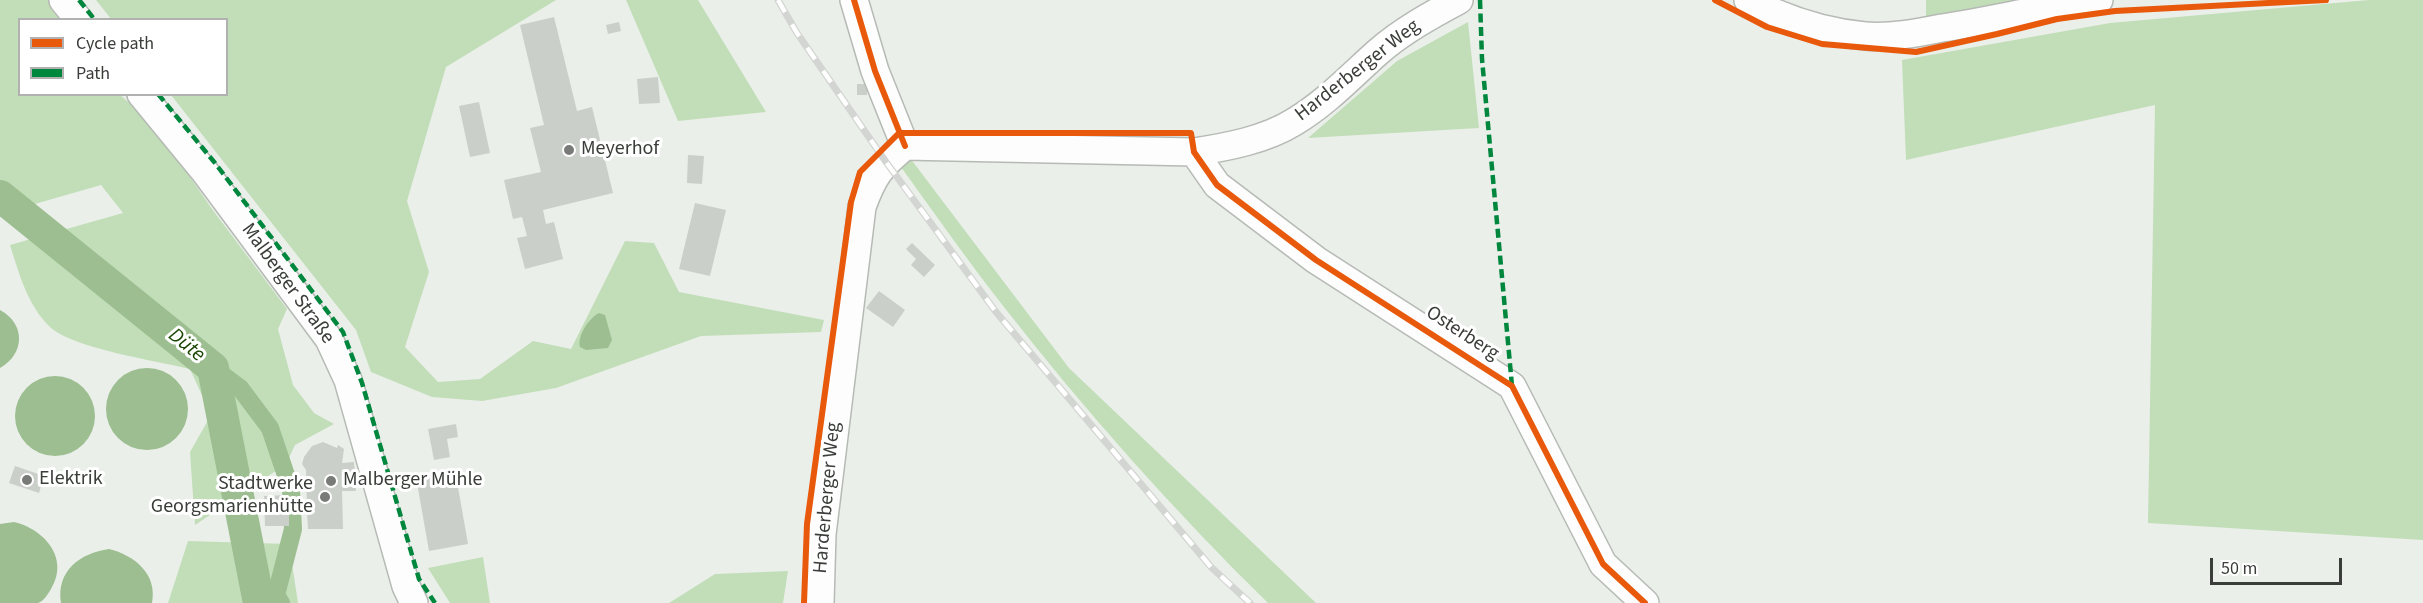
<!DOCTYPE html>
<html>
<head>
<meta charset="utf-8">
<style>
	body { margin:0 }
	#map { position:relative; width:2423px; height:603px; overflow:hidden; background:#eaefe9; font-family:"Source Sans 3",sans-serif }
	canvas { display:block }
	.legend { position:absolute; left:18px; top:18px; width:210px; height:78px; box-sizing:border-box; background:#fff; border:2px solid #b0b1b0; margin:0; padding:8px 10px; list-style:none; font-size:18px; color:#3a3d39 }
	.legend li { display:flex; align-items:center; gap:12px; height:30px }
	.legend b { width:30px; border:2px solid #b0b1b0 }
	.scale { position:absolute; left:2210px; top:558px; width:132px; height:27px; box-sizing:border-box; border:3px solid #3a3d39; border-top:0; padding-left:8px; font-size:18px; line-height:21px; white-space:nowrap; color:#3a3d39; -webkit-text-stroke:4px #fff; paint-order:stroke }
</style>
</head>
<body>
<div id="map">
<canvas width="2423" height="603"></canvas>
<ul class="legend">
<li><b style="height:8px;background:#e8590c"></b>Cycle path</li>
<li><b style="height:8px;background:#00873e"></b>Path</li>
</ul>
<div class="scale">50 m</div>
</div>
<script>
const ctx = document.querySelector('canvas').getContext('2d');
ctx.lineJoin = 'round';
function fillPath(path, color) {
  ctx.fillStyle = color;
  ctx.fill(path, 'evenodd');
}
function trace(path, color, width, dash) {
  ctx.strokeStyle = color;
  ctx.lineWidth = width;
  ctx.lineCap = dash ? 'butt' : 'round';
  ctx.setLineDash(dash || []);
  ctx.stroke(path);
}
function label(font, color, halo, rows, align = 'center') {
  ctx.font = font + ' "Source Sans 3",sans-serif';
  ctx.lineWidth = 6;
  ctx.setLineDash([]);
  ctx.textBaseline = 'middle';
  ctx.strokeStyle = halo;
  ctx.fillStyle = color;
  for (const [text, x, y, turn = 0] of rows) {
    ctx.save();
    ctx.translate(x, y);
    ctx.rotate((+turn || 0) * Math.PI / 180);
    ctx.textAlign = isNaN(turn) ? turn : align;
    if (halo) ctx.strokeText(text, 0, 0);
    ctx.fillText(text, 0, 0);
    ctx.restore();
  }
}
const green = new Path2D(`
	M0 0H51L64 19 20 20V94L120 95 153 123 212 209 287 309 278 329 293 385 314 413 334 424 295 445 286 464 195 525 190 452 211 415 190 369C157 361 72 348 50 327 27 305 19 273 10 245L123 213 101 185 0 214Z
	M96 0H556L446 67 407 201 429 272 405 347 438 382 480 379 533 341 571 349 625 241 654 243 679 292 824 320 821 332 701 336 556 388 482 401 432 397 371 372 356 330 171 95 226 94V20L111 19Z
	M626 0H698L766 112 678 121Z
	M1926 0H2027L1926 19Z
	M2369 0H2423V540L2148 523 2155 105 1906 160 1902 60 2110 23Z
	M1468 22 1479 128 1308 138 1397 61Z
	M910 158 1069 368 1316 603H1268C1174 511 1085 411 1004 307 967 260 933 211 898 163Z
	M188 541 289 544 298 603H168Z
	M483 557 490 603H450L428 568Z
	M788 571 783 603H669L715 574Z`);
const water = new Path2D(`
	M0 310C26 324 25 354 0 368Z
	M599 313 605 315 612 340 608 348 586 350 580 347C577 336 589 318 599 313Z
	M106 409a41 41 0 1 1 82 0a41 41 0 1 1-82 0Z
	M15 416a40 40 0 1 1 80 0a40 40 0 1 1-80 0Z
	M14 522C44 529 70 558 51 589 48 594 44 601 38 603 28 603 11 603 0 603V524Z
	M109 549C134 555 158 574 152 603H61C56 571 80 553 109 549Z`);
const canal = new Path2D(`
	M213 368 240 388 270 428 291 490 293 529 276 595 281 603`);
const river = new Path2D(`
	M0 196 213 368 259 603`);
const building = new Path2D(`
	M554 17 577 111 592 107 613 193 543 210 546 224 554 222 563 259 525 269 517 238 527 236 522 217 513 219 504 180 541 172 530 128 544 125 520 25Z
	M619 22 621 31 608 34 606 25Z
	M658 77 660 103 639 104 637 79Z
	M857 84H867V95H857Z
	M479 102 490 153 470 157 459 106Z
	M688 155 704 156 702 184 687 183Z
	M695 203 726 210 710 276 679 269Z
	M912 243 935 265 924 277 911 265 916 259 906 249Z
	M879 291 905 310 893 327 866 308Z
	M456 424 458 437 447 439 450 457 434 460 428 429Z
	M323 442 337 448 338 445 344 449 342 463 354 462 356 491H342L343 529H308L307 512H289V526H265L264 496 288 495 289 507H307L306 470 302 464 304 457 312 446Z
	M15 466 44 476 39 493 9 483Z
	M455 470 468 544 429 551 416 477Z`);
const minor = new Path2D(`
	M63 0 79 20
	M854 0 875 71 905 146
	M1748 0C1784 19 1824 32 1865 36 1890 38 1917 33 1942 28 1995 20 2046 7 2099 0
	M141 94 205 172 329 339 348 380 406 586 414 603
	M1194 152 1217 185 1316 260 1512 386 1603 564 1645 603
	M820 603 822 534 862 207C873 176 880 167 905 146L1194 152C1227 147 1265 140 1294 122 1326 103 1351 76 1378 52 1402 31 1431 15 1459 0`);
const rail = new Path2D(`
	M778 0 797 33 886 162 996 312 1211 567 1250 603`);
const quiet = new Path2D(`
	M79 0 95 20
	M1480 0 1482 59 1512 386
	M158 94 215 163 343 332 362 383 419 579 435 603`);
const cycleway = new Path2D(`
	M854 0 875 71 905 146
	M1715 0 1767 27 1822 44 1916 52 1997 34 2057 19 2115 11 2326 0
	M804 603 807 524 851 202 860 172 899 133H1191L1194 152 1217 185 1316 260 1512 386 1603 564 1645 603`);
const markers = [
	[569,150,6,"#787b77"],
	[27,480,6,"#787b77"],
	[331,481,6,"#787b77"],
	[325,497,6,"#787b77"]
];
const streetNames = [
	["Harderberger Weg",1358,71,-38],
	["Malberger Straße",287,284,54],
	["Osterberg",1462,334,33],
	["Harderberger Weg",828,498,-85]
];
const poiNames = [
	["Meyerhof",581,150],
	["Elektrik",39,480],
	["Malberger Mühle",343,481],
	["Stadtwerke",313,485,"right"],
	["Georgsmarienhütte",313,508,"right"]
];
const waterNames = [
	["Düte",186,346,39]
];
fillPath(green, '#c2deb9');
fillPath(water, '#9cbe90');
trace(canal, '#9cbe90', 18);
trace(river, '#9cbe90', 32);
fillPath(building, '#cbcfca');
trace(minor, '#b6bab5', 30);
trace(minor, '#fcfdfc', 27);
trace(rail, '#d3d5d2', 7);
trace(rail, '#fff', 4.5, [14]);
trace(quiet, '#00873e', 4.5, [9, 4.5]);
trace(cycleway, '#e8590c', 6);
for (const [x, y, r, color] of markers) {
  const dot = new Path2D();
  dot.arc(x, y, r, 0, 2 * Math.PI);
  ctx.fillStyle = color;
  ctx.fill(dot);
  trace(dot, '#fff', 2);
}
label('20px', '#3a3d39', '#fff', streetNames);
label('20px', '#3a3d39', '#fff', poiNames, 'left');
label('italic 21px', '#1a4702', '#fff', waterNames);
</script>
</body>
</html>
